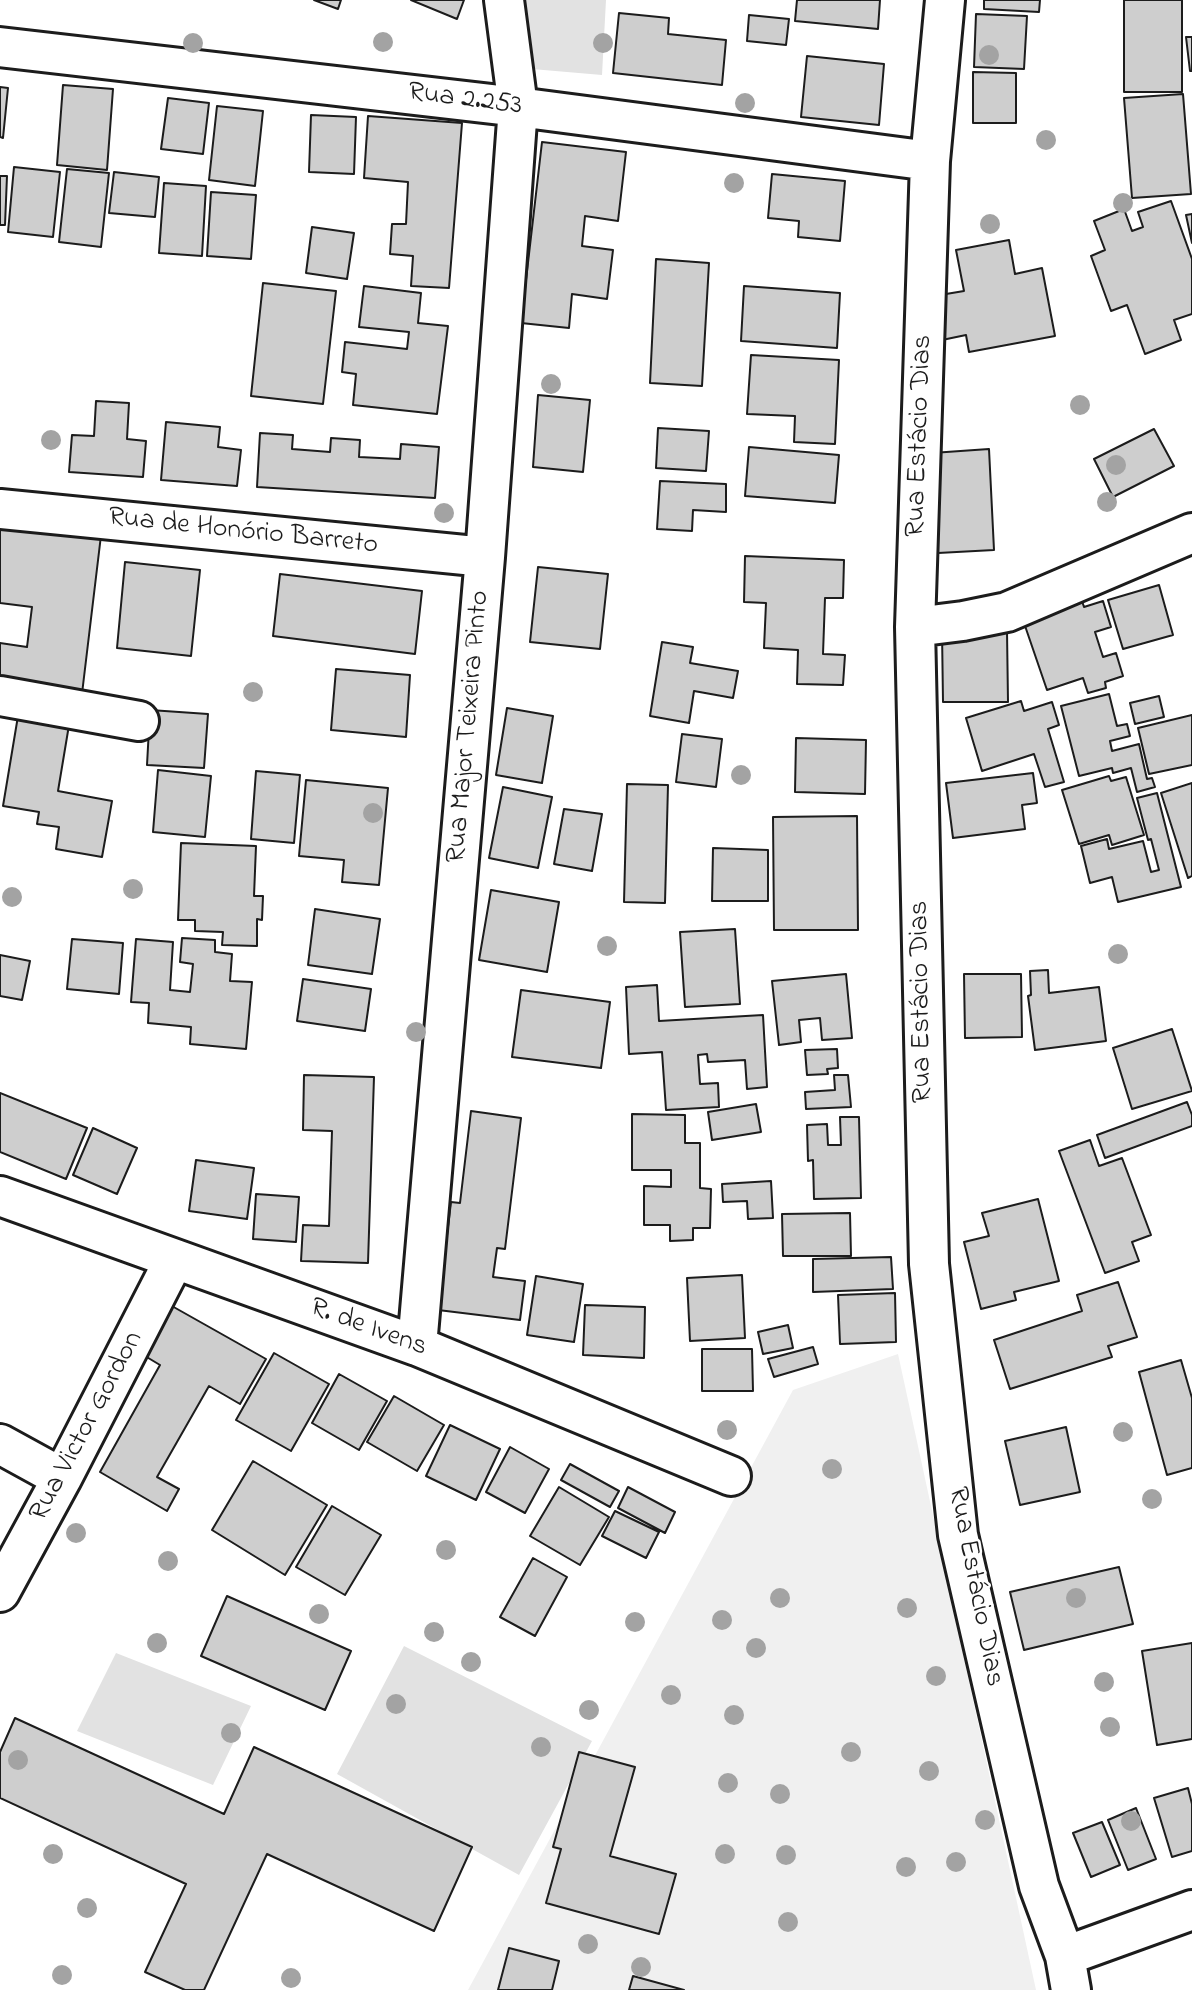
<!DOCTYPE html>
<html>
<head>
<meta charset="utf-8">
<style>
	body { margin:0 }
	canvas { display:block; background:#fff }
</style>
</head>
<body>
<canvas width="1192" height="1990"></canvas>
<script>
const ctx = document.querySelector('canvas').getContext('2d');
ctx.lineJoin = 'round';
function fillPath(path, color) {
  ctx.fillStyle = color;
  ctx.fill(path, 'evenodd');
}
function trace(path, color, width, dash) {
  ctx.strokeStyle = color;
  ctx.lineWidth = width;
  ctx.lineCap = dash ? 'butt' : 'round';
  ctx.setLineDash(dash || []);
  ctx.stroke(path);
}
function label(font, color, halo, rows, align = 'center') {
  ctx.font = font + ' "Indie Flower",sans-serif';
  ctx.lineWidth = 5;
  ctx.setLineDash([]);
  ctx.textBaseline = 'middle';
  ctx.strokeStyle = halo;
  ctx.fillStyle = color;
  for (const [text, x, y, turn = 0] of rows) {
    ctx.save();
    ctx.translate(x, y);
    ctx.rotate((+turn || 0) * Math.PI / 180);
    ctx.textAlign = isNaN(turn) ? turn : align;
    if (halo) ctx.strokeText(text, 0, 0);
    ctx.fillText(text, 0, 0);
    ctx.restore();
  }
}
const built = new Path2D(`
	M898 1354 1036 1990H468L793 1390Z`);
const green = new Path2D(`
	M521 0H606L602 75 532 69Z
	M404 1646 592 1741 519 1875 337 1774Z
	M116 1653 251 1706 213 1785 77 1731Z`);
const building = new Path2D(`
	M314 0H341L338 9Z
	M411 0H464L457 19Z
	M797 0H880L878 29 795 21Z
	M984 0H1040L1039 12 984 9Z
	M1124 0H1182V92H1124Z
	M619 13 669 18 668 34 726 40 722 85 613 73Z
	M976 14 1027 16 1024 69 974 67Z
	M749 15 789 19 786 45 747 41Z
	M1186 37H1192V71H1190Z
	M807 56 884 64 879 125 801 117Z
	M973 72 1016 73V123H973Z
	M63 85 113 89 107 170 57 165Z
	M0 87 8 88 3 138 0 137Z
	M1183 94 1191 194 1132 198 1124 98Z
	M168 98 209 103 203 154 161 149Z
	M217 106 263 111 255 186 209 180Z
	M311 115 356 117 354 174 309 172Z
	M368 116 462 123 449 288 411 286 413 256 390 254 392 224H406L408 182 364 178Z
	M542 142 626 152 618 221 585 216 582 246 613 250 607 299 572 294 569 328 521 323Z
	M14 167 60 172 53 237 8 232Z
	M67 169 109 173 101 247 59 242Z
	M114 172 159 177 155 217 109 213Z
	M772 174 845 181 840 241 798 237 799 221 768 218Z
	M0 176H7L5 225H0Z
	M164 183 206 186 202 256 159 253Z
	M211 192 256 195 251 259 207 256Z
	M1171 201 1192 259V314L1174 320 1181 340 1145 354 1127 305 1111 311 1091 256 1105 250 1094 221 1124 209 1132 231 1143 227 1138 212Z
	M1192 214V243L1186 215Z
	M312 227 354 233 347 279 306 273Z
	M1009 240 1015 274 1042 268 1055 336 969 352 966 335 942 340 934 296 964 291 956 250Z
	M656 259 709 263 702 386 650 383Z
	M263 283 336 291 323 404 251 396Z
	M364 286 421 293 418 323 448 326 437 414 353 405 356 374 342 372 345 342 407 349 409 332 359 327Z
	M744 286 840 293 837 348 741 341Z
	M751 355 839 360 835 444 794 442 795 416 747 414Z
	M538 395 590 400 583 472 533 467Z
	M96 401 129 403 127 439 146 441 143 477 69 472 72 435 94 436Z
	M166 422 220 427 218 447 241 450 237 486 161 480Z
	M658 428 709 431 706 471 656 468Z
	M1154 429 1174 466 1113 497 1094 459Z
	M260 433 293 435 292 449 330 452 331 438 360 440 359 457 400 459 401 444 439 447 435 498 257 487Z
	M749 447 839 455 835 503 745 496Z
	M989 449 994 550 938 553 932 453Z
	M660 481 726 484V512L693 510 692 531 657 529Z
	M0 514 102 527 81 702 0 691V643L27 647 32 607 0 603Z
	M745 556 844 560 843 598H825L823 654 845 655 843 685 797 684 798 650 764 648 766 603 744 602Z
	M125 562 200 570 191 656 117 648Z
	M538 567 608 574 600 649 530 642Z
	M280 574 422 591 415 654 273 636Z
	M1159 585 1173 635 1123 649 1108 600Z
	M1082 601 1084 607 1103 601 1111 627 1095 632 1103 657 1116 653 1123 676 1105 682 1106 688 1088 693 1083 678 1047 690 1023 620Z
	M942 631H1007L1008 702H943Z
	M662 642 693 647 690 663 738 671 733 698 694 691 689 723 650 716Z
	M336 669 410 675 406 737 331 730Z
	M1109 694 1117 726 1127 724 1130 736 1110 741 1112 751 1139 744 1147 779 1152 778 1155 787 1137 792 1131 768 1113 773 1112 768 1079 776 1061 706Z
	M1159 696 1164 717 1135 724 1130 703Z
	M1021 701 1024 711 1052 702 1059 725 1048 729 1064 782 1045 787 1034 754 982 771 966 718Z
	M507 708 553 716 542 783 496 775Z
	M150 710 208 714 204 768 147 765Z
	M1192 715V765L1149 774 1138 728Z
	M18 716 69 725 58 791 112 801 102 857 56 849 59 827 37 824 39 812 3 806Z
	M682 734 722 739 716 787 676 782Z
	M796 738 866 740 865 794 795 792Z
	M158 770 211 776 205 837 153 832Z
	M256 771 300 775 294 843 251 839Z
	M1033 773 1037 803 1022 805 1025 829 953 838 946 783Z
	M1109 776 1111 781 1126 777 1144 835 1112 845 1109 835 1079 844 1062 790Z
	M306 780 388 788 379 885 342 882 344 860 299 856Z
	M1192 783V876L1188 878 1161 793Z
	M627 784 668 785 665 903 624 902Z
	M503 787 552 797 538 868 489 858Z
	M1157 793 1181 887 1118 902 1112 877 1090 883 1081 846 1107 839 1109 849 1143 841 1151 872 1159 870 1151 839 1148 840 1137 798Z
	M564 809 602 814 592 871 554 864Z
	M857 816 858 930H774L773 817Z
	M181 843 256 846 254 896H263L262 920 257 919V946L222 945 223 932 195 931V920H178Z
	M713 848 768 850V901H712Z
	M491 890 559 902 547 972 479 960Z
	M315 909 380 919 372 974 308 965Z
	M735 929 740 1004 685 1007 680 932Z
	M182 938 215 940V952L232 954 230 981 252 982 246 1049 190 1044 191 1027 148 1023 149 1003 131 1002 136 939 173 942 170 990 190 992 193 964 180 962Z
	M72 939 123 943 119 994 67 989Z
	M0 955 30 961 22 1000 0 996Z
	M1048 970 1049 993 1099 987 1106 1041 1035 1050 1028 996 1031 995 1030 971Z
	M846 974 852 1038 822 1040 820 1018 799 1020 801 1042 779 1045 772 981Z
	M964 974H1021L1022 1037 965 1038Z
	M303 979 371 989 365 1031 297 1021Z
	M657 985 659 1021 763 1015 767 1087 747 1089 745 1060 708 1062 707 1054 698 1055 700 1084 718 1083 719 1107 666 1110 662 1052 629 1054 626 987Z
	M521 990 610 1002 601 1068 512 1057Z
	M1172 1029 1192 1091 1132 1109 1113 1048Z
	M837 1049 838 1068 827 1069 828 1074 807 1075 805 1050Z
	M304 1075 374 1077 368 1263 301 1261 303 1225 329 1226 332 1131 303 1130Z
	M834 1075H848L851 1107 806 1109 805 1092 835 1090Z
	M0 1093 87 1128 66 1179 0 1152Z
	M1187 1102 1192 1115V1126L1105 1158 1097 1135Z
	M756 1104 761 1132 712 1140 708 1112Z
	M471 1111 521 1118 505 1249 497 1248 493 1277 525 1281 520 1320 438 1310 451 1202 460 1203Z
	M632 1114 685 1115V1143H700V1188L711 1189 710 1228H693V1240L670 1241V1225H644V1186L671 1187V1170H632Z
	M840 1117H859L861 1198 814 1199 813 1160 808 1161 807 1125 827 1124 828 1145H841Z
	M93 1128 137 1148 117 1194 73 1175Z
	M1090 1140 1099 1166 1122 1158 1151 1235 1132 1242 1139 1261 1105 1273 1059 1151Z
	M196 1160 254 1168 247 1219 189 1211Z
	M771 1181 773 1218 748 1219 747 1201 723 1202 722 1184Z
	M256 1194 299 1197 296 1242 253 1239Z
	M1038 1199 1059 1281 1014 1292 1016 1300 981 1309 964 1242 989 1236 982 1213Z
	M850 1213 851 1256H783L782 1214Z
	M891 1257 893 1289 813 1292V1259Z
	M742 1275 745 1338 690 1341 687 1278Z
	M536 1276 583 1284 574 1342 527 1335Z
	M1118 1282 1137 1337 1108 1346 1112 1357 1010 1389 994 1340 1082 1311 1077 1295Z
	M895 1293 896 1342 840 1344 838 1295Z
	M163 1301 266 1359 240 1404 209 1386 157 1477 179 1489 167 1511 100 1472 160 1365 135 1350Z
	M585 1305 645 1307 644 1358 583 1355Z
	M788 1325 793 1348 763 1354 758 1332Z
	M813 1347 818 1364 774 1377 768 1359Z
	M702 1349H752L753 1391H702Z
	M274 1353 329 1384 291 1451 236 1420Z
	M1181 1360 1192 1398V1468L1167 1475 1139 1372Z
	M339 1374 387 1401 359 1450 312 1423Z
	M394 1396 444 1425 417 1471 367 1442Z
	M450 1425 500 1449 476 1500 426 1476Z
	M1066 1427 1080 1492 1020 1505 1005 1441Z
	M510 1447 549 1469 525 1513 486 1492Z
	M253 1461 327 1505 285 1575 212 1530Z
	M570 1464 619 1491 610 1507 561 1480Z
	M559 1487 609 1517 580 1565 530 1536Z
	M628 1487 675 1512 665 1533 618 1508Z
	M332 1506 381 1535 345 1595 296 1567Z
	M615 1511 659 1532 646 1558 602 1536Z
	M533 1558 567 1577 535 1636 500 1617Z
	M1119 1567 1133 1624 1024 1650 1010 1592Z
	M227 1596 351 1651 325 1710 201 1656Z
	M1192 1643V1739L1157 1745 1142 1651Z
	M15 1718 224 1814 254 1747 472 1847 434 1931 267 1854 204 1990H185L145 1972 186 1884 0 1798V1752Z
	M579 1752 635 1767 610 1856 676 1874 659 1934 546 1903 561 1849 553 1847Z
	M1188 1788 1192 1804V1851L1172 1857 1154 1798Z
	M1136 1808 1156 1859 1128 1870 1108 1820Z
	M1102 1822 1120 1865 1091 1877 1073 1833Z
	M509 1948 559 1961 552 1990H498Z
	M633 1976 684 1990H629Z`);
const street = new Path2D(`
	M945 0 930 161 915 627 929 1264 958 1535 1039 1886 1065 1956 1071 1990
	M0 47 518 107 930 161
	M0 509 485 557
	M915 627 963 621 1007 612 1192 533
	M0 696 139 721
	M0 1196 417 1346 731 1476
	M417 1346 485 557 518 107 504 0
	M0 1444 62 1478
	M0 1592 62 1478 174 1260
	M1065 1956 1192 1910`);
const trees = [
	[383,42],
	[193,43],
	[603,43],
	[989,55],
	[745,103],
	[1046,140],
	[734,183],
	[1123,203],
	[990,224],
	[551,384],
	[1080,405],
	[51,440],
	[1116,465],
	[1107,502],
	[444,513],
	[253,692],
	[741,775],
	[373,813],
	[133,889],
	[12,897],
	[607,946],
	[1118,954],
	[416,1032],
	[727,1430],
	[1123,1432],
	[832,1469],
	[1152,1499],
	[76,1533],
	[446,1550],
	[168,1561],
	[780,1598],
	[1076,1598],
	[907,1608],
	[319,1614],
	[722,1620],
	[635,1622],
	[434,1632],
	[157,1643],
	[756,1648],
	[471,1662],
	[936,1676],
	[1104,1682],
	[671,1695],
	[396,1704],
	[589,1710],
	[734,1715],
	[1110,1727],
	[231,1733],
	[541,1747],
	[851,1752],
	[18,1760],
	[929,1771],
	[728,1783],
	[780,1794],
	[985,1820],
	[1131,1821],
	[53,1854],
	[725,1854],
	[786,1855],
	[956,1862],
	[906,1867],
	[87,1908],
	[788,1922],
	[588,1944],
	[641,1967],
	[62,1975],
	[291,1978]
];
const streetNames = [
	["Rua 2.253",465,101,7],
	["Rua Estácio Dias",921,436,-88],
	["Rua de Honório Barreto",243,533,6],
	["Rua Major Teixeira Pinto",470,727,-85],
	["Rua Estácio Dias",923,1002,-91],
	["R. de Ivens",368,1329,20],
	["Rua Victor Gordon",88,1427,-62],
	["Rua Estácio Dias",974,1587,79]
];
fillPath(built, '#f0f0f0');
fillPath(green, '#e2e2e2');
fillPath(building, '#cecece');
trace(building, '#1c1c1c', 2);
trace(street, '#1c1c1c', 44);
trace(street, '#fff', 38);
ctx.fillStyle = '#a3a3a3';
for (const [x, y] of trees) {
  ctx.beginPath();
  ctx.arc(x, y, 10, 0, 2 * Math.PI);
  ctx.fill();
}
label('28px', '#1c1c1c', '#fff', streetNames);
</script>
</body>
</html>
